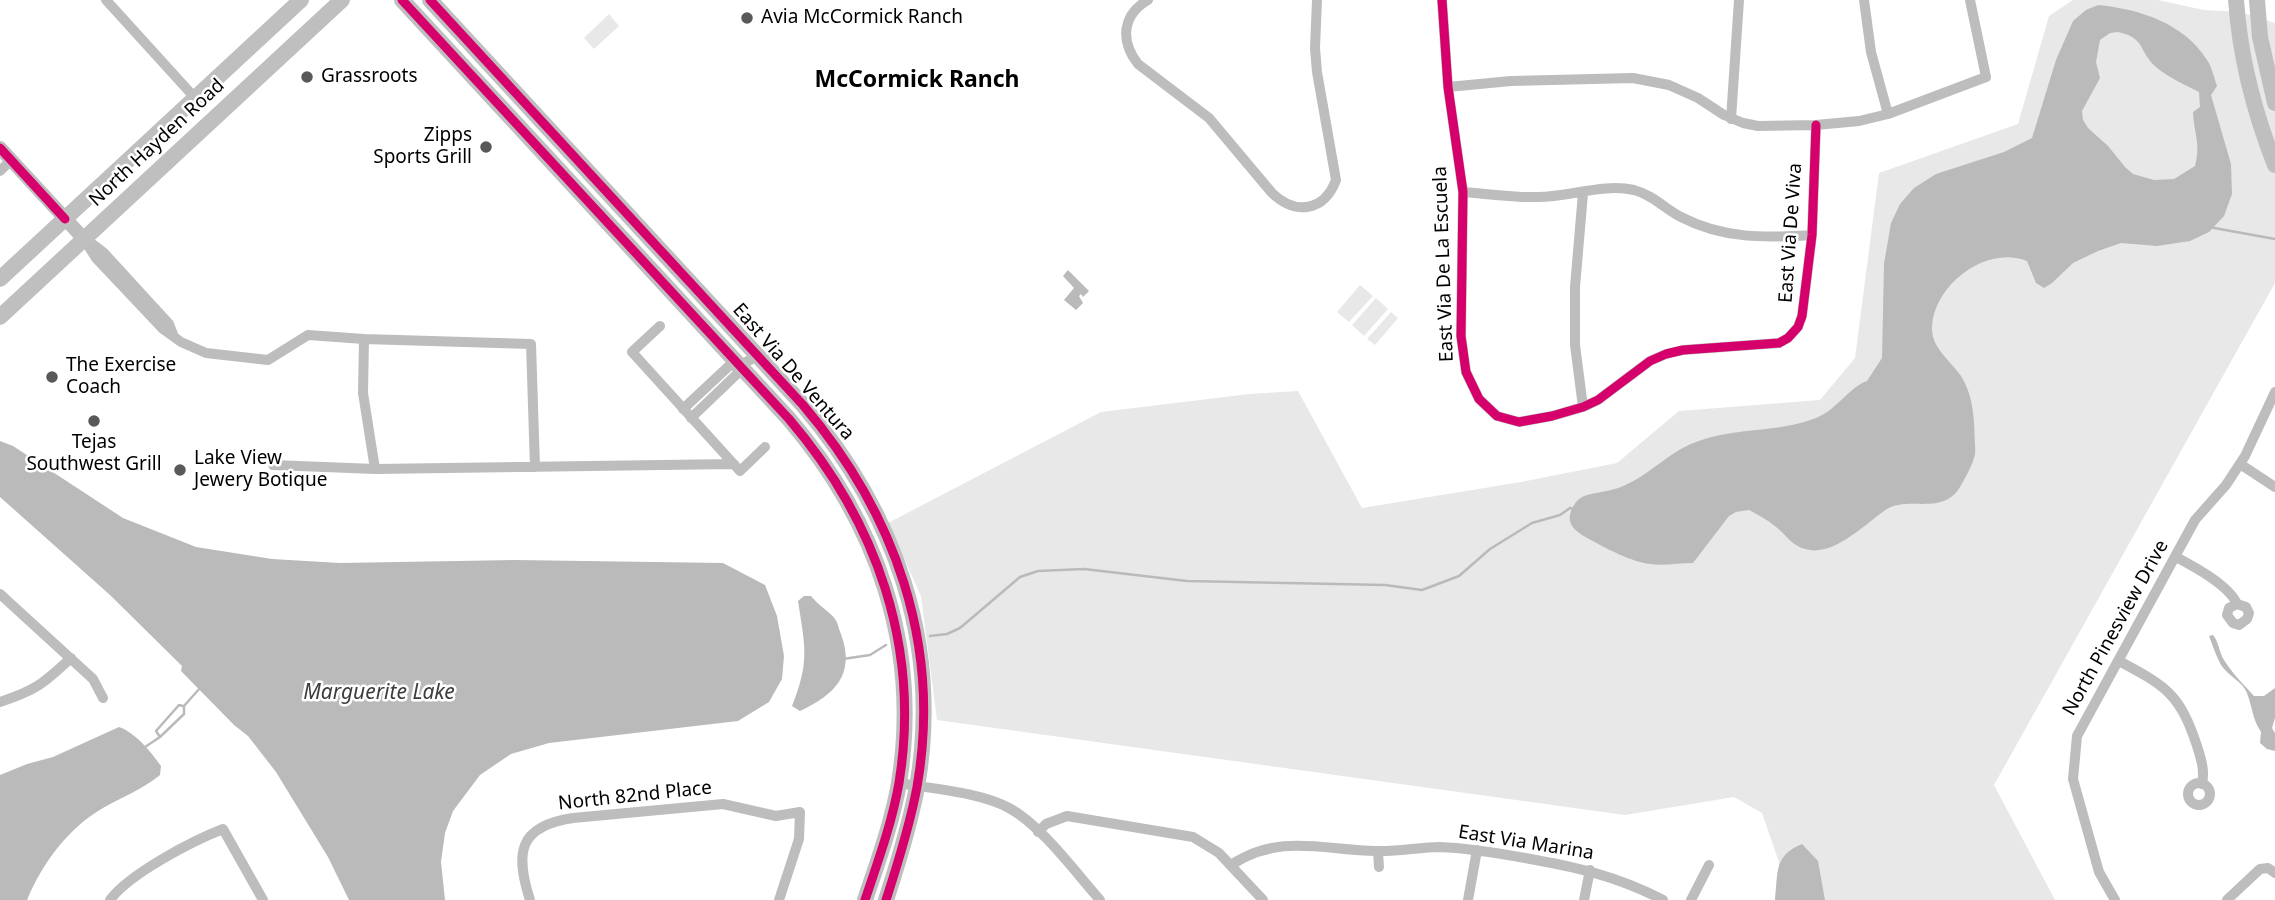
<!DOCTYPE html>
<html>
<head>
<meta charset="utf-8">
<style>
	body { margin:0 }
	canvas { display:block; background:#fff }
</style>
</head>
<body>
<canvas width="2275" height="900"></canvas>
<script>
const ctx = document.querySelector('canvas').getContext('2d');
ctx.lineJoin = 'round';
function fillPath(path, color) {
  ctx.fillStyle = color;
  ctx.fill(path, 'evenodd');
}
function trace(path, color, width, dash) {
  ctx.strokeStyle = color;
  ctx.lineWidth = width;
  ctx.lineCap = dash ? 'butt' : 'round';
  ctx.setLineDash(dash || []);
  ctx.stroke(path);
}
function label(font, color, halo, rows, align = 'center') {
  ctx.font = font + ' "Noto Sans",sans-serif';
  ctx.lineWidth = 5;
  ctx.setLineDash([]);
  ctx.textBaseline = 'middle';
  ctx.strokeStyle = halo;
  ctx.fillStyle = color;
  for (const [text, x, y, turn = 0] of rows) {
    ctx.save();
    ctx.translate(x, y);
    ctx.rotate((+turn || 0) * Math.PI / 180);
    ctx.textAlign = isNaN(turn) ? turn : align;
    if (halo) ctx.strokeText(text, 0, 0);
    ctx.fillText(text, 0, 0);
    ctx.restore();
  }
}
const green = new Path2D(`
	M2073 0H2158L2204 10 2240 12 2275 23V283L1994 785 2055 900H1775L1779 862 1762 813 1734 797 1625 815 937 720 921 596 888 523 1101 412 1249 394 1298 391 1362 508 1521 482 1617 463 1679 411 1820 400 1855 358 1879 173 2018 124 2049 16Z
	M609 14 619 26 594 49 584 38Z
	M1360 285 1373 296 1349 322 1337 312Z
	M1376 298 1388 309 1364 336 1352 325Z
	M1391 312 1398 318 1375 345 1367 339Z`);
const water = new Path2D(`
	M2098 5C2139 9 2184 23 2207 60 2212 67 2214 78 2217 86L2211 95 2231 164 2232 194 2224 216 2209 232 2190 241 2157 246 2121 243 2098 251 2073 263 2052 283 2044 288 2036 283 2027 261C1987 245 1934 284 1932 327 1931 348 1951 361 1961 376 1974 397 1974 419 1975 443 1975 447 1976 454 1974 458 1972 466 1964 480 1960 487 1942 517 1907 494 1884 511 1860 528 1826 564 1796 545 1788 540 1783 532 1776 527 1768 520 1758 515 1749 510L1736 512 1729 516 1693 563C1679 563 1663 566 1650 564 1632 562 1607 549 1591 540 1578 533 1564 525 1572 509 1574 504 1577 500 1582 497 1594 492 1607 492 1618 488 1647 478 1668 452 1696 442 1735 427 1778 433 1816 418 1837 410 1849 387 1867 381L1882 358 1884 264 1891 223 1900 204 1914 188 1936 174 2004 152 2032 138 2056 60 2073 21 2086 10ZM2118 32C2146 38 2138 51 2156 67 2168 77 2185 85 2199 92L2200 107 2193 112C2194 134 2201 144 2195 166L2174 179 2154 180 2133 174 2125 167 2108 146 2088 128 2083 120 2082 111 2100 78 2096 62 2100 40 2110 33Z
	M1068 270 1089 291 1083 297 1081 294 1079 296 1083 303 1076 310 1064 300 1074 288 1063 276Z
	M0 441 13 446 123 518 196 547 272 559 340 563 515 560 723 563 765 585 777 616 784 656 782 679 769 702 738 721 549 743 511 754 480 775 453 811 445 833 441 862 445 900H349L328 857 276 772 248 736 234 725 181 671 182 666 110 595 0 497Z
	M804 596H811C818 605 830 612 835 619 838 623 839 630 841 634 856 675 834 695 800 711L792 706C810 661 805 647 798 601Z
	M2213 635C2219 642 2219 652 2224 660 2232 673 2244 685 2254 696H2264L2275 688V718L2272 728 2275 733V751L2267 749 2260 743 2261 732C2252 718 2253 709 2247 693 2242 681 2228 676 2221 665 2216 656 2213 646 2209 636Z
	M119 727C136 733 151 752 161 766L160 775C143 789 122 797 103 808 68 828 42 864 27 900H0V775L27 764 53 757Z
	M1802 844 1818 861 1825 900H1775C1778 873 1774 855 1802 844Z`);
const stream = new Path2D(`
	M2209 227 2275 239
	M930 636 947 634 960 628 1020 577 1038 571 1084 569 1187 581 1385 585 1422 590 1459 576 1490 549 1532 523 1560 515 1570 508 1573 509
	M843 659 870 655 886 645
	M160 737 156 731 179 705 183 706
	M145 747 160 737 184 714V706L200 688`);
const minor = new Path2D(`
	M106 0 196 99
	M1148 0C1122 15 1120 41 1138 64L1209 118 1272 193C1295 215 1324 212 1336 180L1317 72 1315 48 1317 0
	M1442 0 1448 87 1463 192 1461 336 1466 372 1479 399 1497 416 1519 422 1552 416 1583 407 1598 400 1650 361 1666 354 1683 350 1779 343 1788 338 1798 327 1802 316 1812 235 1816 125
	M1864 0 1871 52 1888 114
	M1448 87 1511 81 1633 78 1669 85 1698 98 1724 115 1743 123 1758 126 1816 125 1859 121 1888 114 1986 77 1970 0
	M1731 119 1739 0
	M0 171 11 160
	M1463 192C1488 194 1514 198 1538 197 1570 197 1603 183 1634 190 1653 195 1665 209 1681 217 1723 239 1766 238 1812 235
	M1583 193 1575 287V345L1583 407
	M84 239 96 258 163 329 181 342 206 353 268 360 308 335 364 339 531 344 535 467
	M91 243 103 252 169 324 174 337
	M660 326 632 352 740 471 765 447
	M364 339 363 393 375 469 734 464
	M683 409 729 366 740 365 758 356
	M691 418 737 374 740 365
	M2240 464 2275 487
	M273 465 375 469
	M2176 557C2193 566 2229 585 2237 604L2246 607 2249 613 2247 619 2239 625 2233 623 2227 615 2229 608 2237 604
	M0 594 93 679 103 698
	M2119 661C2166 686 2180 694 2197 746 2201 759 2205 770 2202 784
	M0 702C36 690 43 684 71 658
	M899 783C932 789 980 792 1009 808 1041 825 1076 873 1100 900
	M2188 794a11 11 0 1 1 22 0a11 11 0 1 1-22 0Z
	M1038 832 1046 824 1067 816 1193 837 1219 853 1263 900
	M1378 852 1379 867
	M1231 865C1279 833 1323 850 1376 851 1398 852 1419 847 1440 847 1469 848 1497 853 1525 858 1576 867 1617 876 1663 900
	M110 900C129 874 192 841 223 829L263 900
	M530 900C515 853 518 826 573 818L723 804 776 816 800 812 799 839 779 900
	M1468 900 1477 850
	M1584 900 1590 870
	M1691 900 1709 865
	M2115 900 2099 872 2073 779 2077 736 2195 520 2226 485 2245 456 2275 392
	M2227 900 2260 869 2268 868 2275 873`);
const tertiary = new Path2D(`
	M0 148 84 239`);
const secondary = new Path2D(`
	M402 0 789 419C877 522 921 647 899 783 892 823 878 861 865 900
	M430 0 803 405C895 513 942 644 917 787 910 825 898 863 886 900
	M2236 0C2240 57 2254 112 2275 165
	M2257 0 2260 37 2275 103
	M0 279 301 0
	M0 317 342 0`);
const cycleway = new Path2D(`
	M402 0 789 419C877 522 921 647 899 783 892 823 878 861 865 900
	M430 0 803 405C895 513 942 644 917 787 910 825 898 863 886 900
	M1442 0 1448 87 1463 192 1461 336 1466 372 1479 399 1497 416 1519 422 1552 416 1583 407 1598 400 1650 361 1666 354 1683 350 1779 343 1788 338 1798 327 1802 316 1812 235 1816 125
	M0 148 65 219`);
const markers = [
	[747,18,7,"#595959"],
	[307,77,7,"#595959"],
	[486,147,7,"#595959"],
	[52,377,7,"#595959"],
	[94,421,7,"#595959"],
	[180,470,7,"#595959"]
];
const poiNames = [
	["Avia McCormick Ranch",761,18],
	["Grassroots",321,77],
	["Zipps",472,136,"right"],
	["Sports Grill",472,158,"right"],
	["The Exercise",66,366],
	["Coach",66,388],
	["Tejas",94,443,"center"],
	["Southwest Grill",94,465,"center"],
	["Lake View",194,459],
	["Jewery Botique",194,481]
];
const streetNames = [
	["North Hayden Road",157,143,-43],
	["East Via De Viva",1791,233,-86],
	["East Via De La Escuela",1444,264,-92],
	["East Via De Ventura",793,372,49],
	["North Pinesview Drive",2116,628,-61],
	["North 82nd Place",635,796,-6],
	["East Via Marina",1526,843,9]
];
const waterNames = [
	["Marguerite Lake",379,693]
];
const quarterNames = [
	["McCormick Ranch",917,80]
];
fillPath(green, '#e8e8e8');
fillPath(water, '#bababa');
trace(stream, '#bababa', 2.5);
trace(minor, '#bdbdbd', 10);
trace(tertiary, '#bdbdbd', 14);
trace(secondary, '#bfbfbf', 16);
trace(cycleway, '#d6006c', 9);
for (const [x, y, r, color] of markers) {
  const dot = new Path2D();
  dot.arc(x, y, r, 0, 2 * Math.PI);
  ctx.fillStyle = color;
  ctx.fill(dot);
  trace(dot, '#fff', 2.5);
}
label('19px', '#000', '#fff', poiNames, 'left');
label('19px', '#000', '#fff', streetNames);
label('italic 21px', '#3d3d3d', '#fff', waterNames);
label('bold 23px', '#000', '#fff', quarterNames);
</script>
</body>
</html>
